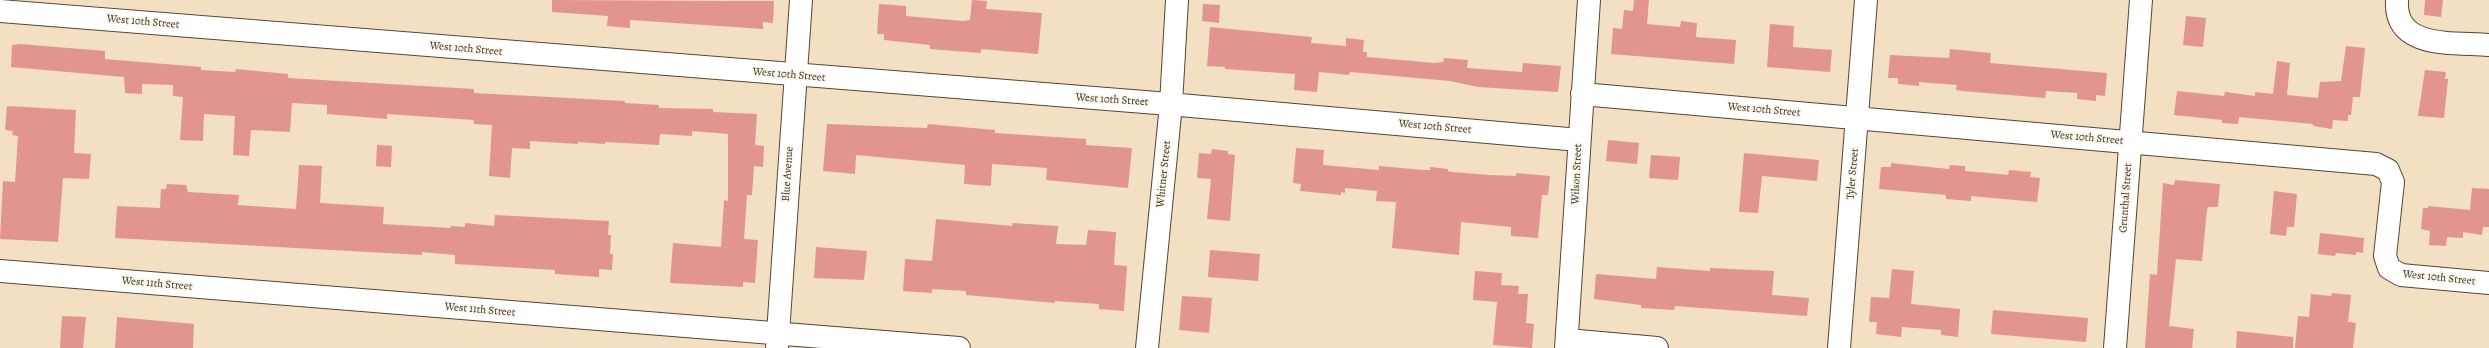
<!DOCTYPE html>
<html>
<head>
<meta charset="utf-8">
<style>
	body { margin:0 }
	canvas { display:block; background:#f3dfc2 }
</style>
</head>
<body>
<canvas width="2489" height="348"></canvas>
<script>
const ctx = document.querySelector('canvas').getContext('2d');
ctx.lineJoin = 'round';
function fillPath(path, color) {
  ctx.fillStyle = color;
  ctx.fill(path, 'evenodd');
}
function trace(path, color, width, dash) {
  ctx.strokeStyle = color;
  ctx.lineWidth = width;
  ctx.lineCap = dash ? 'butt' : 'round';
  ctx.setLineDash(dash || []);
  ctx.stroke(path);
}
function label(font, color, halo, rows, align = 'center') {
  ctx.font = font + ' Alegreya,serif';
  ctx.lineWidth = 4;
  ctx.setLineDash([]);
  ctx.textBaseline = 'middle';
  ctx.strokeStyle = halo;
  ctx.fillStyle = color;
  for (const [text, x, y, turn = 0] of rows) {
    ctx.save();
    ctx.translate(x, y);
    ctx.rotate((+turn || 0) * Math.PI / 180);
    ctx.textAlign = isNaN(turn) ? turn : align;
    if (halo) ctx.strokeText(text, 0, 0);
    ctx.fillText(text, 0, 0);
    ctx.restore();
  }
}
const building = new Path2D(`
	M552 0 731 1H774L773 23 763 22V29L630 20V28L607 26 608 16 552 12Z
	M972 0 987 1 986 9 1042 13 1038 54 981 49V53L930 49V45L884 40V34H877L879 4 906 6V16L963 21 970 20Z
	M1634 0H1649L1647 24 1680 27 1681 21 1697 23 1696 37 1736 40 1734 64 1611 54 1613 28 1622 29 1624 10 1633 11Z
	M2425 0H2443L2441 17 2424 15Z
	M1203 4 1220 5 1219 23 1202 21Z
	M2186 16 2206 18 2203 47 2183 45Z
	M1770 24 1794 26 1793 47 1832 50 1830 72 1767 67Z
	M1210 27 1312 37 1311 43 1346 46V38L1364 40 1363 52H1367V57L1435 63 1443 62 1444 58 1468 60 1467 68 1522 72 1523 63 1561 66 1558 92 1478 87 1450 81 1350 72 1349 75 1319 72 1317 92 1294 90 1295 74 1225 69V67L1207 66Z
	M20 44 105 51V59L201 67V70L235 72 236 69 288 74V78L474 89V93L625 101V103L659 105V108L713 109V112L757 114 755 145 764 146 763 167 754 166 752 195H747L744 239 758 240 755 283 743 282V287L670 283 673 243 721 247 724 200 728 201V134L692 131V136L660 134 659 145 605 142V144L578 142V144L530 141V149L512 148 510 178 489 176 492 125 474 124V120L387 114V119L327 114V105L292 103 290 132 251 130 249 156 233 155 235 116 204 114 203 141 180 140 183 97 173 96V85L142 84V94L125 93 124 77 11 67 12 45Z
	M2346 46 2365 48 2360 97H2353L2351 115H2348V121L2333 120 2332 129 2313 126V124L2239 117 2238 124 2222 123V120L2174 115 2177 91 2224 96 2225 92 2255 96V92L2273 94 2277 61 2290 63 2287 95 2318 98 2320 82 2341 81Z
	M1950 49 1991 53 1990 63 2107 73 2105 96 2096 95V101L2077 99V93L2046 91 2045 98 1962 91 1956 90 1957 85 1919 82V86L1898 84V78H1888L1890 55 1949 58Z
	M2425 70 2446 72 2445 79H2448L2444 118 2418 116Z
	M7 106 76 110 74 153 91 154 89 179 63 178 58 242 0 239 3 181 15 182 18 136 12 135 13 131 5 130Z
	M827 124 927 128 928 124 995 130V133L1086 139V145L1132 148 1128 188 1046 180 1047 168 992 164 991 186 964 184 965 165 856 155 855 174 823 171Z
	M1608 140 1639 143 1637 164 1606 161Z
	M377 145 392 146 391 167 376 166Z
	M1296 148 1324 150 1323 165 1379 170V166L1423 170H1430V167L1448 169V171L1452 172 1490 175 1516 176V173L1550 176 1548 195H1542L1538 238 1511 236V227L1461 222 1459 255 1392 248 1396 202 1376 201 1377 191 1345 188V193L1341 192V195L1300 191 1301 184 1293 183Z
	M1212 149 1228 151V154L1235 155 1230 221 1207 219 1211 179 1197 178 1199 153 1211 154Z
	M1744 153 1819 160 1817 181 1762 176 1758 213 1739 212Z
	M1651 155 1680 157 1678 180 1649 178Z
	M1891 163 1949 169 1950 165 1965 166V171L1999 174 2008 175 2009 170 2031 172 2030 177 2040 178 2037 202 1971 196V201L1946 199V195L1879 189 1881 167H1891Z
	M299 165 322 166 320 203 384 207 383 224 450 228 451 226 465 227V223L494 226 495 215 609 221 608 235H611L610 254H613L612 270 599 269V277L555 274V270L455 264V255L422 252V255L115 238 117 206 160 208 161 189H166L167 184 186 185 188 192 239 195 238 205 296 209Z
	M2175 180 2220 184 2218 207H2208L2207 210 2202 261 2176 259 2169 326 2194 329 2192 348H2145L2150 274 2157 275 2163 183 2174 185Z
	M2472 188 2489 189V227H2483L2482 235 2463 232V238L2447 237 2446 246 2429 245 2430 231 2421 229 2423 208H2428V206L2470 210Z
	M2274 191 2297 194 2294 227H2287L2286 236 2270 234Z
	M936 219 1012 226 1013 223 1058 226 1056 244 1086 245 1088 230 1116 232 1114 265 1127 266 1124 311 1099 309V304L1055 301V303L966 295V291L932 289V293L903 291 905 259 932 261Z
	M2320 233 2364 238 2363 253 2356 252V255L2336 253 2335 256 2318 254Z
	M816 247 867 251 864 280 814 278Z
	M1210 250 1260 254 1258 281 1208 277Z
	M1657 267 1710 271V268L1774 271 1772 295 1809 298 1807 316 1675 306 1674 310 1641 308V305L1594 299 1596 274 1656 279Z
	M1892 269 1914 271 1911 304 1960 309 1958 337 1941 335V330L1902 327 1901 337 1876 334 1877 322H1869L1871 297 1889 298Z
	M1475 271 1502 273 1501 285 1519 286 1518 294H1528L1526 323 1534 324 1532 348 1493 345 1497 302 1473 300Z
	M2332 293 2351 295 2348 322 2356 323 2353 348H2295L2298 316 2309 317 2311 294 2331 296Z
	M1182 296 1212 298 1209 333 1179 330Z
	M1993 310 2088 318 2086 342 1991 334Z
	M62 316 86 317 83 348H60Z
	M117 317 194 324 193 348H115Z
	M2237 331 2293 337V348H2236Z`);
const minor = new Path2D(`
	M2397 0C2394 50 2454 42 2489 45
	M0 11 1157 103 1579 140
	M1582 94 2376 164 2388 170 2393 182 2385 256 2389 268 2401 275 2489 283
	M0 271 959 348
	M1567 340 1657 348
	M777 348 801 0
	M1147 348 1171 104 1177 0
	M1566 348 1589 0
	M1839 348 1866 0
	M2115 348 2141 0`);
const streetNames = [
	["West 10th Street",143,22,5],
	["West 10th Street",466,49,5],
	["West 10th Street",789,75,5],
	["West 10th Street",1112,100,4],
	["West 10th Street",1764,110,5],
	["West 10th Street",1435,127,5],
	["West 10th Street",2087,138,5],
	["Blue Avenue",788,174,-86],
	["Whitner Street",1164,174,-84],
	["Wilson Street",1577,174,-87],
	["Tyler Street",1853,174,-85],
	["Grunthal Street",2126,198,-86],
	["West 10th Street",2439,278,6],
	["West 11th Street",157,284,5],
	["West 11th Street",480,310,5]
];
fillPath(building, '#e29590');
trace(minor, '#574537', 24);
trace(minor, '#fff', 22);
label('11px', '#3b2a1e', '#fbf7ec', streetNames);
</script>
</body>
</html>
